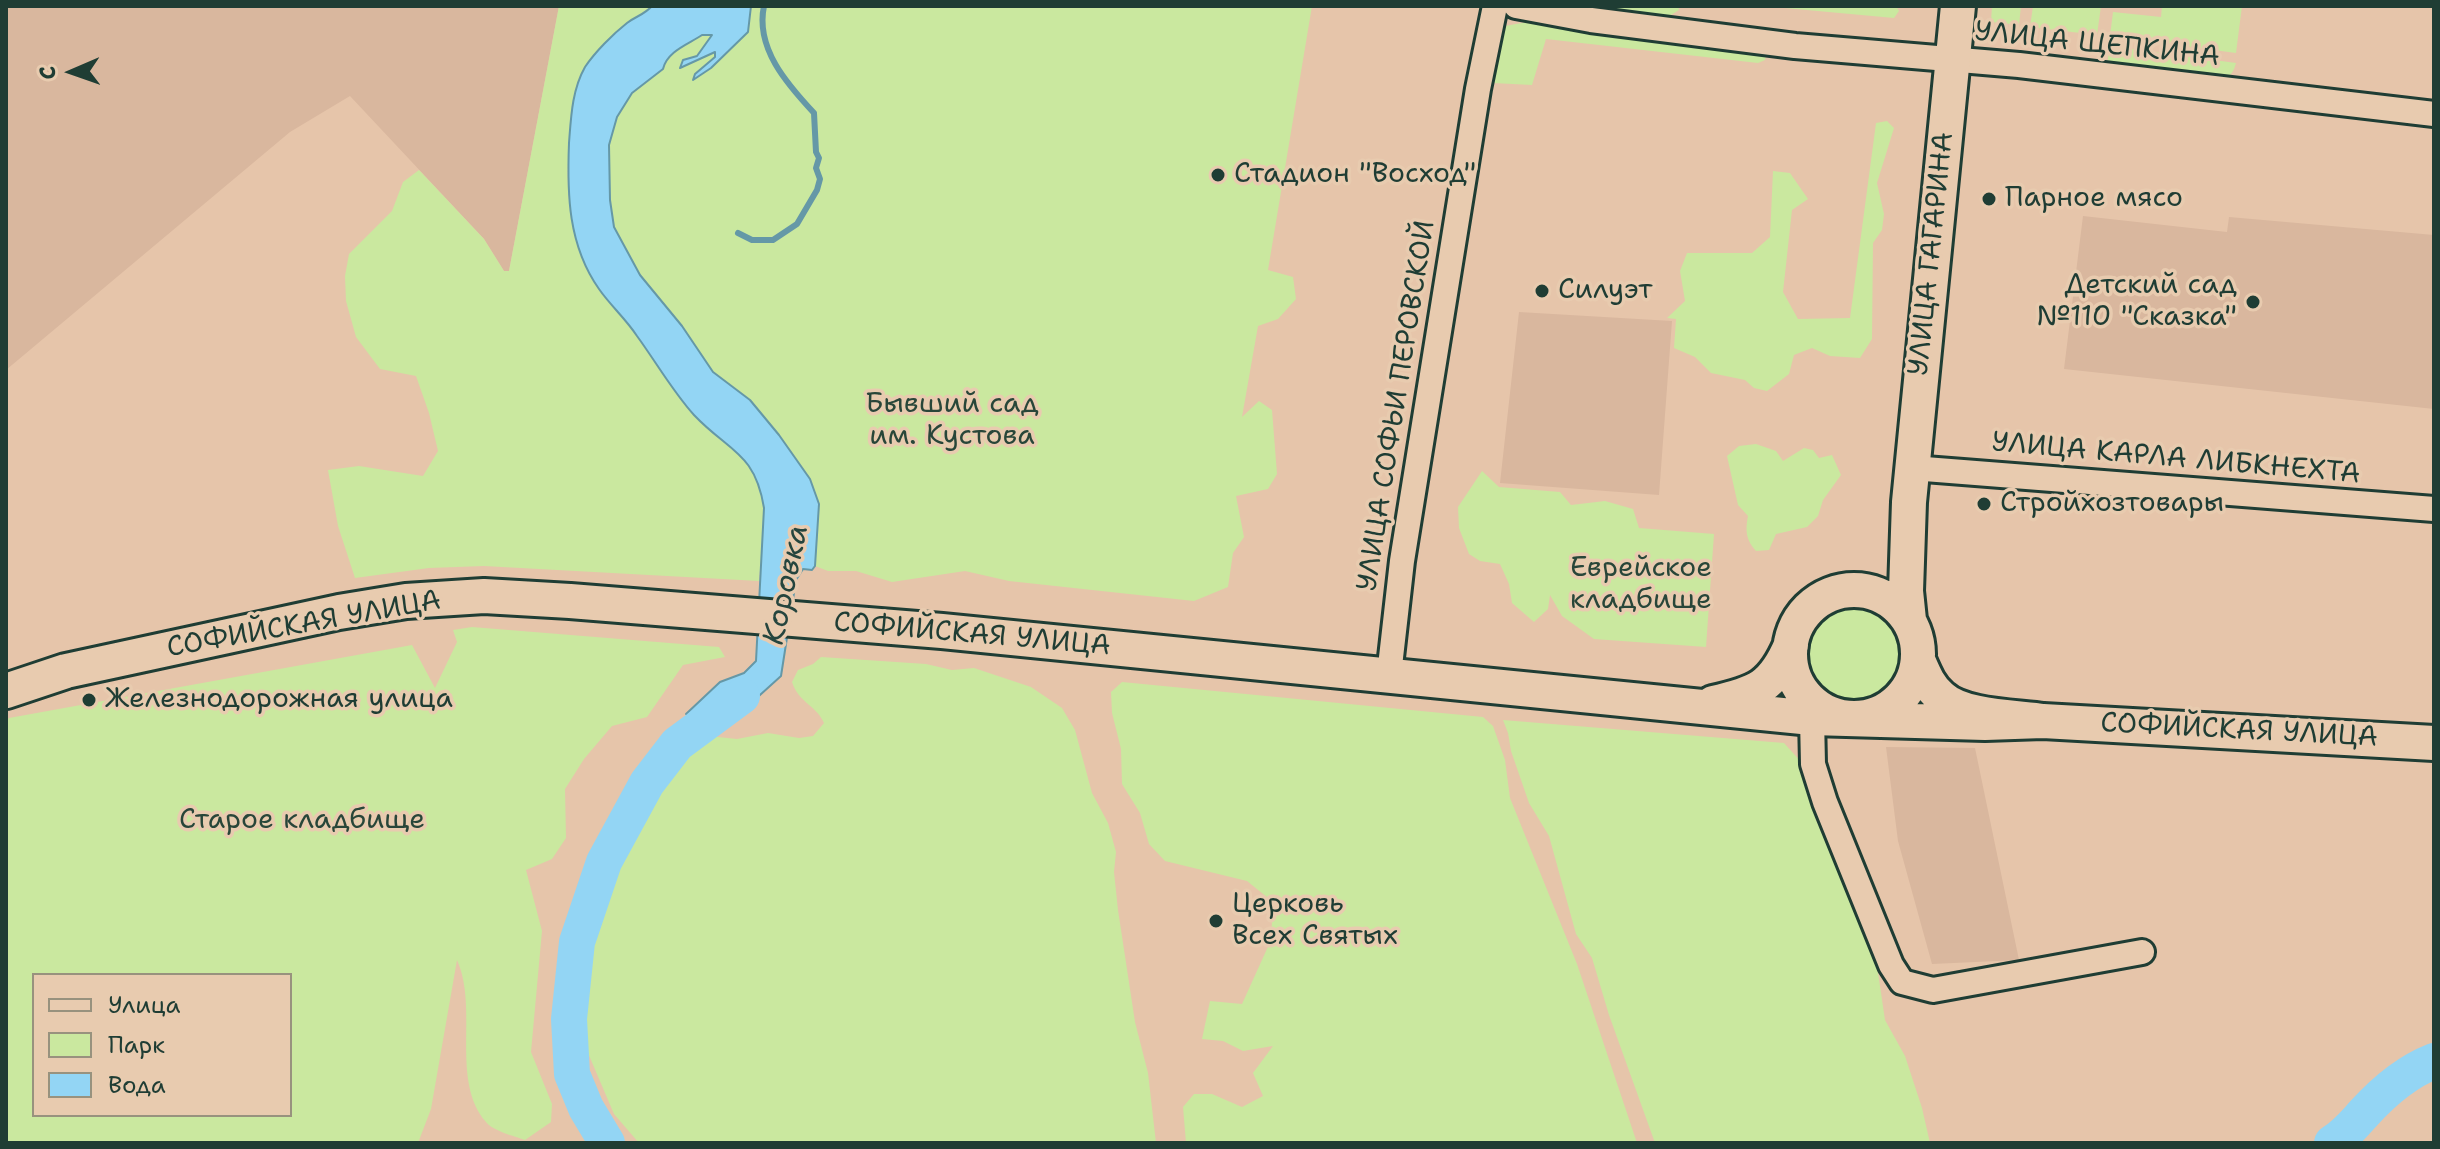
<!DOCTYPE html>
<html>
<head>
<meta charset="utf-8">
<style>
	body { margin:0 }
	#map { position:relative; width:2440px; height:1149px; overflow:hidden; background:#e6c5aa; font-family:"Shantell Sans",sans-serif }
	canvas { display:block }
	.frame { position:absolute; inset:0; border:8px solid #1f3d34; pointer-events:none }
	.legend { position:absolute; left:32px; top:973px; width:260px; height:144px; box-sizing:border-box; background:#e8cbaf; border:2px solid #98927e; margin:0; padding:10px 14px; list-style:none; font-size:24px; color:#1f3d34 }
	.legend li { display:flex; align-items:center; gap:16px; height:40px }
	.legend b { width:40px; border:2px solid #98927e }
	.north { position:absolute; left:32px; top:32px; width:80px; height:80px; -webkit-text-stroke:6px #e8cbaf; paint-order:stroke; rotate:268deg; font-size:22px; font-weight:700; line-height:32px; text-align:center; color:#1f3d34 }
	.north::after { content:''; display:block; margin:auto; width:28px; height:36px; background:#1f3d34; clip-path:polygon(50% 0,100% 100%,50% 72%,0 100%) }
</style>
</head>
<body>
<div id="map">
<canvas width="2440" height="1149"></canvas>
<div class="frame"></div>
<ul class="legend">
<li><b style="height:10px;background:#e8cbaf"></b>Улица</li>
<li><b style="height:22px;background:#cae89f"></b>Парк</li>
<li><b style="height:22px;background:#93d5f4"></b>Вода</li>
</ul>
<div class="north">С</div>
</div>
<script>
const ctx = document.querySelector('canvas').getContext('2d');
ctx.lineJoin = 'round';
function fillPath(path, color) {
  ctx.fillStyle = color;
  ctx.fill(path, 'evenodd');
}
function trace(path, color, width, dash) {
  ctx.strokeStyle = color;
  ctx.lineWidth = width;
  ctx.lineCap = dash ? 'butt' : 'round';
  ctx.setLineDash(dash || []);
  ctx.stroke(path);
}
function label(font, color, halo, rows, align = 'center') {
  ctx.font = font + ' "Shantell Sans",sans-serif';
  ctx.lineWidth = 7;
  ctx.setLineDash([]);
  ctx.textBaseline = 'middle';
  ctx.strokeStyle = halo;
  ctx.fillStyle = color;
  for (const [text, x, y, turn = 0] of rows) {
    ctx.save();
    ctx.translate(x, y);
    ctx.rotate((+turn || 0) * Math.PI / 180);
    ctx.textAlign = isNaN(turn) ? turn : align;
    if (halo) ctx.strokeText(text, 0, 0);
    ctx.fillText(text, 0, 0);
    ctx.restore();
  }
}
const built = new Path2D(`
	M6 6H559L509 271H504L484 239 350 96 290 132 6 370Z
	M2083 216 2227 232 2229 217 2434 235V409L2064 369Z
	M1519 312 1672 321 1659 495 1500 483Z
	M1886 747 1975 748 2019 960 1932 964 1898 841Z`);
const green = new Path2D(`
	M559 6H654C637 16 597 46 587 65 583 73 581 85 579 94 563 154 562 216 589 272 599 293 616 307 630 325 651 353 669 382 690 410 708 433 742 447 755 473 771 506 762 547 759 581L484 566 429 568 355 578 338 526 328 470 359 466 423 476 438 451 429 413 416 376 380 369 356 337 346 301 345 276 349 254 392 211 403 182 419 170 484 239 504 271H509Z
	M751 6H1312L1268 270 1293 277 1296 299 1278 319 1258 326 1242 417 1259 401 1272 410 1277 474 1268 489 1236 496 1244 537 1233 553 1228 587 1194 601 1009 581 965 571 892 582 856 571H828L815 566 819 504 810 479 779 435 750 400 713 372 682 326 640 275 614 227 610 200 609 145 617 117 632 93 663 69C668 51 695 34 712 35L696 56 683 60 691 62 715 52 716 57 695 74 694 79C722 56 743 44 751 6Z
	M1545 6H1678L1679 10 1661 21 1768 49 1765 60 1758 63 1546 39 1532 85 1493 83 1505 26 1533 21Z
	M1763 6H1896L1899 11 1894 18Z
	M1992 6H2021L2019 25 1991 22Z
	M2033 6H2101L2097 35 2030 27Z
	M2162 6H2242L2236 53 2110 36 2113 12 2161 17Z
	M2110 46 2236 63C2234 71 2231 76 2223 79L2107 64Z
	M1887 121 1894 128 1877 183 1884 214 1882 230 1873 243 1872 339 1860 358 1830 356 1812 348 1794 355 1789 374 1767 391 1754 388 1745 380 1711 373 1695 357 1674 348 1676 319 1667 318 1685 301 1680 271 1687 253H1752L1770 237 1773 171 1790 173 1808 199 1792 210 1783 292 1798 319 1850 318 1876 123Z
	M1756 444 1776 451 1783 461 1804 448 1813 450 1819 458 1832 455 1841 475 1823 500 1818 516 1807 527 1776 534 1769 550 1756 551C1746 540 1745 531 1748 516L1738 505 1727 456 1739 446Z
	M1482 471 1499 487 1560 492 1571 505 1605 501 1633 509 1639 528 1714 534 1706 647 1594 639 1562 616 1550 595 1548 609 1534 622 1512 603 1509 584 1500 564 1480 561 1469 554 1459 528 1458 507Z
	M1807 654a48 48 0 1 1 96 0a48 48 0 1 1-96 0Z
	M472 627 719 647 725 657 683 665 647 717 612 726 584 759 565 789 566 838 552 859 526 870 542 931 531 1052 552 1104 551 1122 525 1140C514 1136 493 1131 486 1122 450 1080 479 1009 457 960L431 1109 418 1143H7L6 721 9 718 412 645 435 688 457 642 453 630ZM34 975H290V1115H34Z
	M821 657 926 664 952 670 974 668 1031 687 1062 708 1075 730 1092 793 1108 823 1116 852 1114 872 1118 910 1135 1022 1148 1073 1156 1143H639L614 1114 585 1046 586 962 600 906 621 849 670 767 708 736 737 739 768 733 799 738 813 736 824 723C817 706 798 702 792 682L798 670 813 664Z
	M1122 682 1483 717 1493 726 1505 760 1510 798 1577 964 1637 1143H1186L1183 1107 1194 1094H1212L1242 1107 1263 1096 1253 1073 1273 1046 1243 1051 1223 1041 1202 1039 1210 1001 1242 1004 1271 940 1273 902 1247 881 1165 861 1149 844 1140 813 1122 784 1121 749 1112 713 1111 692Z
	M1503 720 1784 743 1803 764 1812 793 1816 820 1840 864 1876 959 1885 1020 1905 1056 1922 1108 1930 1143H1655L1609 1015 1592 958 1576 934 1549 836 1529 803 1511 751 1508 733Z`);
const water = new Path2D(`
	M652 6H751L748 32 711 68 693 80 695 74 715 57V52L680 68 683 60 697 56 712 35H702C689 44 667 51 663 69L632 93 617 117 609 145 610 200 614 227 640 275 682 326 713 372 750 400 779 435 810 479 819 504 815 566 812 570 803 569 796 580 781 676 718 733 686 714 720 682 744 673 756 661 764 508C755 452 729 452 694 415 673 392 656 362 637 336 626 319 610 305 599 289 568 245 567 194 569 143 571 117 572 90 585 67 595 52 613 34 627 23 636 16 644 15 652 6Z`);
const stream = new Path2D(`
	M738 233 752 240H773L797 224 817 190 820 179 816 168 819 158 816 152 814 113C787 84 755 48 764 6`);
const river = new Path2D(`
	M607 1143 586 1108 572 1074 569 1019 577 942 604 862 647 783 677 744 742 696
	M2332 1143C2346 1134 2353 1125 2364 1113 2384 1091 2406 1072 2434 1061`);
const minor = new Path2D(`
	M1516 6 1591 20 1795 46 2019 65 2434 114
	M1912 468 2434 509
	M1389 675 1402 561 1478 89 1495 6
	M1812 718 1813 764 1825 802 1891 965 1902 982 1933 990 2142 952`);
const secondary = new Path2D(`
	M1790 654a64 64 0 1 1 128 0a64 64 0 1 1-128 0Z
	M1909 620 1906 591 1909 502 1958 6
	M1918 660C1924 674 1929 687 1941 697 1962 717 2015 717 2043 721L2434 743
	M6 691 66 671 339 612 406 601 484 596 570 601 942 631 1812 718 1985 723 2043 721
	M1713 703C1757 693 1773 687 1791 645`);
const markers = [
	[1218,175,8,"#1f3d34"],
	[1989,199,8,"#1f3d34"],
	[1542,291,8,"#1f3d34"],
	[2253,302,8,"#1f3d34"],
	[1984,504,8,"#1f3d34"],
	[89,700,8,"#1f3d34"],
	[1216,921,8,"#1f3d34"]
];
const streetNames = [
	["УЛИЦА ЩЕПКИНА",2097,45,6],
	["УЛИЦА ГАГАРИНА",1932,254,-84],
	["УЛИЦА СОФЬИ ПЕРОВСКОЙ",1397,406,-81],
	["УЛИЦА КАРЛА ЛИБКНЕХТА",2176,459,5],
	["СОФИЙСКАЯ УЛИЦА",304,625,-10],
	["СОФИЙСКАЯ УЛИЦА",972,635,5],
	["СОФИЙСКАЯ УЛИЦА",2239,731,3]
];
const poiNames = [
	["Стадион \"Восход\"",1234,175],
	["Парное мясо",2005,199],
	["Детский сад",2237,286,"right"],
	["№110 \"Сказка\"",2237,318,"right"],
	["Силуэт",1558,291],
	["Стройхозтовары",2000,504],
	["Железнодорожная улица",105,700],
	["Церковь",1232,905],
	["Всех Святых",1232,937]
];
const parkNames = [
	["Бывший сад",952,405],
	["им. Кустова",952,437],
	["Еврейское",1641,569],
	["кладбище",1641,601],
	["Старое кладбище",302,821]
];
const waterNames = [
	["Коровка",787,585,-78]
];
fillPath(built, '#d9b79e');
fillPath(green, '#cae89f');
fillPath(water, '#93d5f4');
trace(water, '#6598a7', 2);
trace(stream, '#6598a7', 6);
trace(river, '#93d5f4', 36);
trace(minor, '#1f3d34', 30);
trace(secondary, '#1f3d34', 40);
trace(minor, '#e8cbaf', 24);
trace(secondary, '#e8cbaf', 34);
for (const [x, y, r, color] of markers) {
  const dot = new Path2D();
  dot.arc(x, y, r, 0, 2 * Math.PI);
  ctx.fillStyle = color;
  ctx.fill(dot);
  trace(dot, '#e8cbaf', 3);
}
label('28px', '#1f3d34', '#e8cbaf', streetNames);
label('28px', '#1f3d34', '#e8cbaf', poiNames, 'left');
label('28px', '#284639', '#e8cbaf', parkNames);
label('italic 30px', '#25453e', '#e8cbaf', waterNames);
</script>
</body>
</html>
